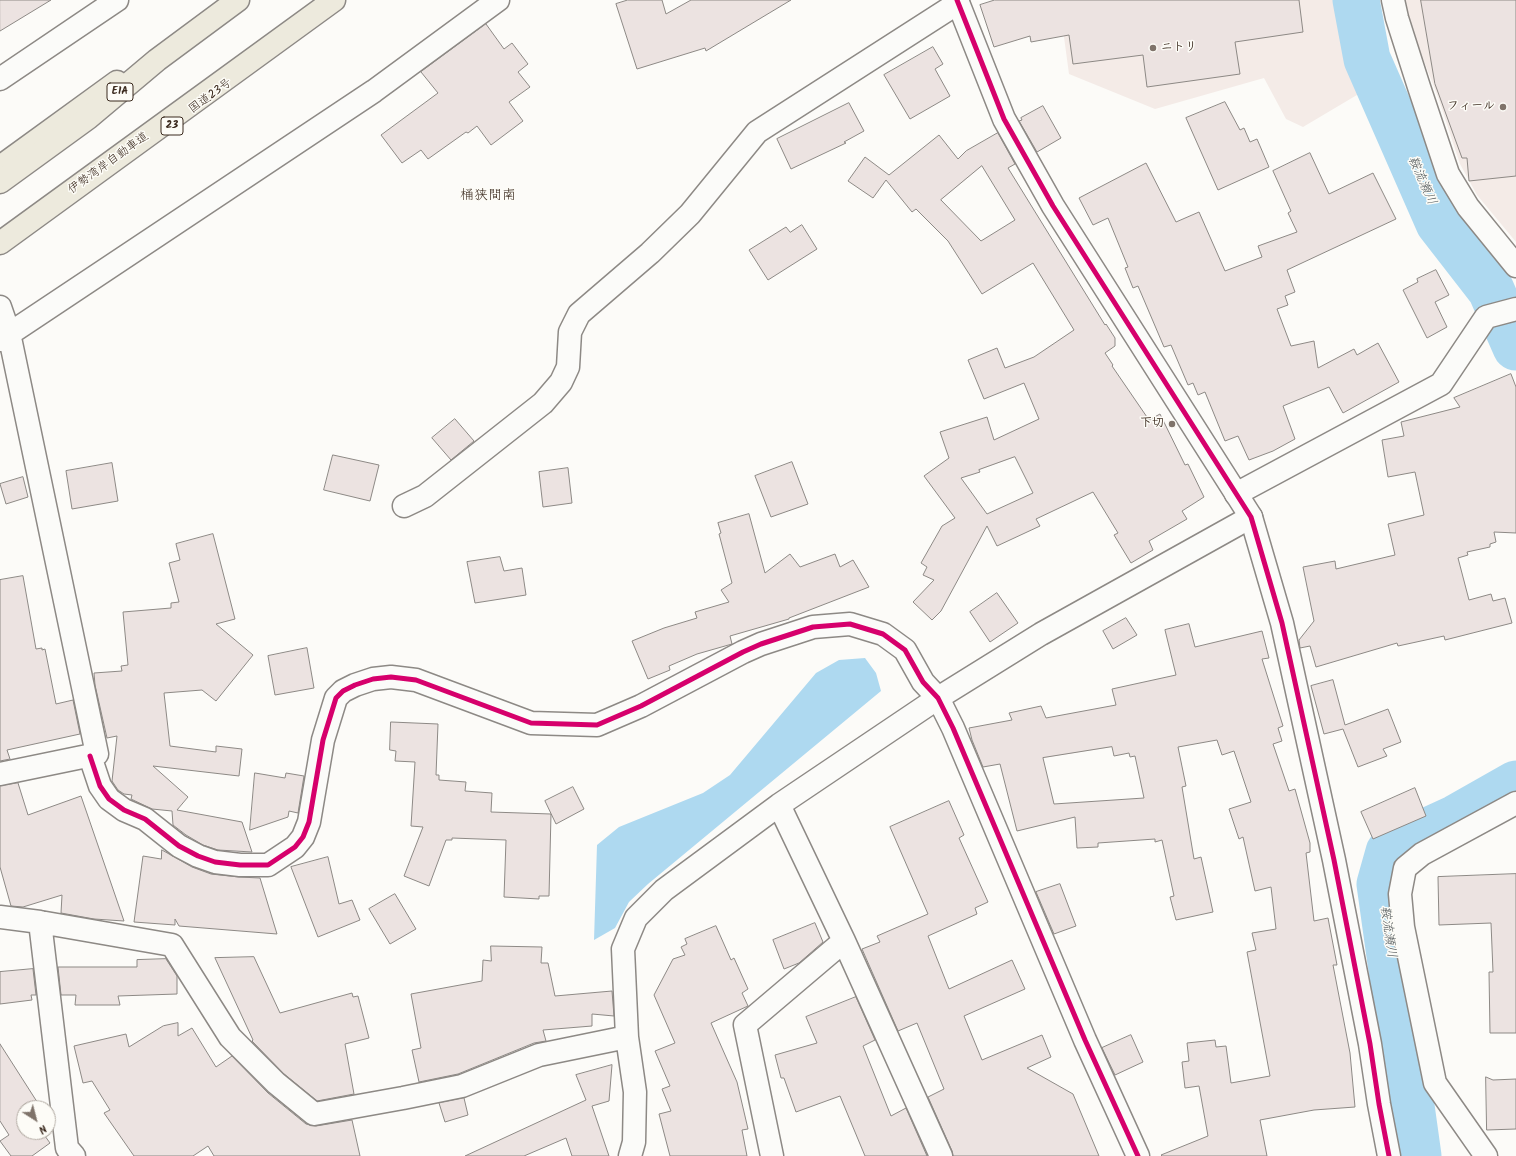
<!DOCTYPE html>
<html>
<head>
<meta charset="utf-8">
<style>
	body { margin:0 }
	#map { position:relative; width:1516px; height:1156px; overflow:hidden; background:#fcfbf8; font-family:Kalam,sans-serif }
	canvas { display:block }
	.north { position:absolute; left:16px; top:1100px; width:40px; height:40px; box-sizing:border-box; background:#fdfcf7; border:1px solid #afa8a0; border-radius:50%; rotate:144deg; font-size:11px; font-weight:700; line-height:16px; text-align:center; color:#3b2a1e }
	.north::after { content:''; display:block; margin:auto; width:14px; height:18px; background:#7f736a; clip-path:polygon(50% 0,100% 100%,50% 72%,0 100%) }
</style>
</head>
<body>
<div id="map">
<canvas width="1516" height="1156"></canvas>
<div class="north">N</div>
</div>
<script>
const ctx = document.querySelector('canvas').getContext('2d');
ctx.lineJoin = 'round';
function fillPath(path, color) {
  ctx.fillStyle = color;
  ctx.fill(path, 'evenodd');
}
function trace(path, color, width, dash) {
  ctx.strokeStyle = color;
  ctx.lineWidth = width;
  ctx.lineCap = dash ? 'butt' : 'round';
  ctx.setLineDash(dash || []);
  ctx.stroke(path);
}
function label(font, color, halo, rows, align = 'center') {
  ctx.font = font + ' Kalam,"Klee One",sans-serif';
  ctx.lineWidth = 3;
  ctx.setLineDash([]);
  ctx.textBaseline = 'middle';
  ctx.strokeStyle = halo;
  ctx.fillStyle = color;
  for (const [text, x, y, turn = 0] of rows) {
    ctx.save();
    ctx.translate(x, y);
    ctx.rotate((+turn || 0) * Math.PI / 180);
    ctx.textAlign = isNaN(turn) ? turn : align;
    if (halo) ctx.strokeText(text, 0, 0);
    ctx.fillText(text, 0, 0);
    ctx.restore();
  }
}
const built = new Path2D(`
	M1059 0H1333L1340 37 1362 92 1303 127 1286 119 1264 78 1155 109 1069 74Z
	M1405 0H1516V242L1477 195 1460 164 1438 97 1414 36Z`);
const water = new Path2D(`
	M865 658 876 673 881 691 648 884 629 902 615 928 594 940 597 845 619 827 703 793 730 775 816 673 839 660Z`);
const river = new Path2D(`
	M1356 0 1367 59 1439 223 1491 290 1516 347
	M1418 1156 1380 884 1389 852 1408 840 1456 818 1516 784`);
const building = new Path2D(`
	M0 0H51L0 31Z
	M628 0H662L666 14 691 0H791L706 51 705 48 637 69 616 4Z
	M995 0H1299L1303 32 1235 42 1240 74 1147 87 1143 55 1073 64 1069 35 1031 42 1030 36 994 47 980 5Z
	M1421 0H1516V176L1469 181 1467 158H1462L1435 84Z
	M486 24 504 49 512 43 528 64 518 72 530 87 509 102 523 121 491 145 477 126 468 133 466 132 428 159 421 150 402 163 381 135 438 93 421 72Z
	M933 47 943 64 935 69 950 96 910 119 884 75Z
	M1225 102 1240 130 1244 128 1250 142 1257 139 1269 167 1218 190 1186 118Z
	M849 103 864 131 844 142 846 143 791 169 777 139Z
	M1043 106 1061 138 1037 152 1019 121 1022 120 1021 118Z
	M998 133 1015 164 1008 168 1105 325 1106 324 1115 338V346L1105 353 1113 365 1112 366 1149 420 1160 414 1185 465 1188 464 1204 497 1182 511 1187 519 1149 541 1153 550 1131 563 1114 535 1118 533 1093 492 1036 519 1040 526 997 546 987 526 941 611 932 620 913 602 934 580 923 575 927 567 921 563 942 526 955 518 924 476 949 458 940 432 987 417 994 440 1039 419 1024 383 984 399 968 360 997 348 1005 368 1034 357 1074 330 1033 263 982 294 948 241 916 209 912 212 886 180 873 198 848 181 865 157 889 175 939 135 958 159 966 151ZM982 166 1015 220 981 241 941 200ZM1015 457 1033 493 987 514 961 478 980 472 979 470Z
	M1310 153 1329 194 1373 173 1396 219 1287 270 1295 292 1285 296 1288 305 1277 309 1291 346 1314 341 1318 368 1354 349 1357 355 1378 343 1399 382 1343 413 1329 387 1283 406 1295 439 1273 451 1249 460 1238 436 1225 441 1205 392 1198 395 1193 383 1188 385 1171 345 1164 347 1138 286 1133 288 1125 268 1128 267 1108 218 1093 225 1079 198 1146 163 1176 222 1199 212 1225 271 1262 257 1258 246 1297 232 1288 213 1291 211 1273 171Z
	M802 225 817 249 768 280 749 250 786 227 790 232Z
	M1436 270 1449 295 1435 302 1447 327 1427 338 1403 290 1418 282 1417 279Z
	M1511 374 1516 387V533L1494 532 1496 542 1490 544V547L1467 552 1468 555 1458 558 1469 600 1491 594 1493 601 1505 598 1512 623 1445 640 1444 636 1398 646 1397 643 1316 667 1310 646 1300 648 1299 640 1314 621 1303 567 1335 561 1336 569 1395 555 1388 524 1424 515 1415 472 1388 477 1382 440 1404 436 1401 422 1460 407 1454 398Z
	M455 419 474 441 451 460 432 438Z
	M333 455 379 465 370 501 324 490Z
	M792 462 808 504 771 517 755 476Z
	M112 463 118 501 72 509 66 471Z
	M568 468 572 503 543 507 539 472Z
	M23 477 28 497 6 504 0 484Z
	M749 514 765 573 790 554 800 567 835 554 840 567 853 560 869 587 789 618V619L730 636 732 644 697 654 669 666 670 670 648 679 632 641 664 628 697 618 695 612 729 602 721 590 732 583 719 534 721 533 718 523Z
	M213 534 235 619 216 624 253 655 216 701 202 690 164 693 170 746 216 752V746L242 749 239 776 153 766 188 797 177 810 242 822 252 852 218 850 203 845 186 835 173 825 172 811 152 809 131 799 132 795 124 794 118 790 112 781 117 736 107 738 95 685 94 673 122 671 121 666 128 665 123 612 171 608V603L179 602 169 563 180 560 176 544Z
	M500 557 504 571 522 568 526 595 475 603 467 562Z
	M23 576 36 649 42 648V650L45 649 56 704 73 700 80 734 7 750 10 759 0 761V580Z
	M997 593 1018 623 990 642 970 612Z
	M1126 618 1137 635 1113 649 1103 631Z
	M1189 624 1195 647 1262 631 1269 658 1262 659 1283 726 1278 728 1282 741 1273 744 1289 791 1295 789 1310 843V852L1306 853 1314 921 1328 918 1337 965H1333L1350 1053 1355 1107 1314 1110 1260 1120 1267 1156H1162L1161 1155 1208 1136 1199 1086 1185 1088 1182 1062 1189 1061 1187 1043 1215 1040 1216 1047 1226 1046 1231 1083 1270 1076 1247 952 1256 950 1252 933 1276 929 1271 887 1255 891 1243 837 1239 839 1229 809 1251 802 1234 751 1222 755 1217 740 1178 747 1186 786 1182 787 1194 859 1201 857 1213 912 1176 920 1170 897 1174 896 1162 840 1155 842V839L1098 843V847L1077 848 1075 817 1017 831 1000 764 983 767 972 740 969 728 1012 720 1009 713 1041 706 1046 718 1116 705 1112 689 1176 675 1165 630ZM1112 747 1114 756 1129 753 1130 757 1135 756 1144 798 1054 804 1043 758Z
	M307 648 314 688 275 695 268 656Z
	M1333 680 1345 725 1388 709 1401 742 1383 749 1387 756 1358 767 1343 729 1324 734 1311 686Z
	M391 722 438 724 436 775H439V780L466 782 465 791 492 793 491 812 551 814 549 896H539V899L504 897 506 840 452 838V840H446L429 886 404 876 423 827 411 826 415 762 395 761 396 751 390 750Z
	M255 773 285 778 286 773 304 776 298 813 289 811 288 817 250 830Z
	M18 783 28 815 81 796 124 921 94 919 61 913 62 895 23 907 11 906 0 867V786Z
	M573 787 584 809 556 824 545 801Z
	M1415 788 1426 816 1373 839 1361 812Z
	M949 801 964 835 959 838 988 902 975 908 977 914 928 936 949 989 1012 960 1025 989 964 1016 982 1060 1042 1035 1051 1057 1027 1068 1073 1094 1099 1156H953L952 1151 928 1097 944 1089 917 1023 898 1031 862 949 880 942 877 936 928 914 890 827Z
	M162 850 192 867 211 874 239 877 260 878 277 934 179 926 175 919V925L134 922 143 856 161 859Z
	M328 857 339 904 352 900 360 920 318 937 291 867Z
	M1516 874V1033H1490L1489 972H1493L1491 923 1439 925 1438 877Z
	M1060 884 1076 926 1054 934 1036 892Z
	M395 894 416 929 390 944 369 909Z
	M815 923 823 942 799 963 784 969 773 940Z
	M716 926 731 960 734 958 748 989 742 993 748 1006 711 1023 737 1082 748 1129 742 1130 747 1156H670L659 1114 671 1111 662 1089 670 1086 655 1051 675 1043 654 995 673 959 685 955 681 947 687 944 685 939Z
	M491 946 542 947 541 963H548L555 996 612 991 614 1016 592 1014V1026L543 1030 546 1041 534 1043 458 1074 419 1082 412 1050 421 1048 411 994 482 981 483 960 491 961Z
	M254 957 280 1013 352 993 353 997 358 996 369 1038 345 1044 354 1094 317 1101 284 1074 252 1041 253 1040 215 958Z
	M166 959 177 976V994L118 996 120 1005H75L76 995H61L58 967H137V960Z
	M33 969 36 995H31L32 1000 0 1004V972Z
	M856 997 875 1040 863 1046 891 1116 906 1108 927 1156H865L840 1096 796 1112 784 1078H781L775 1055 817 1043 806 1017Z
	M178 1023V1036L192 1028 216 1067 232 1056 268 1093 306 1124 316 1126 352 1120 360 1156H214L208 1146 193 1156H134L104 1113 110 1110 92 1081 83 1083 74 1046 126 1034 129 1047 163 1026Z
	M1131 1035 1143 1062 1115 1075 1102 1048Z
	M0 1044 41 1108H24V1132H42L50 1143 32 1156H11L0 1141 9 1135 0 1121Z
	M612 1065 609 1101 592 1106 609 1156H572L566 1138 524 1156H465L586 1100 576 1075Z
	M1486 1077 1493 1080 1516 1079V1129L1487 1130Z
	M464 1098 468 1115 445 1122 439 1103Z`);
const minor = new Path2D(`
	M1393 0 1397 18 1419 87 1448 174 1468 207 1516 266
	M0 79 117 0
	M0 307 9 333 97 754 0 774
	M0 340 374 91 498 0
	M1236 494 1441 384 1486 317 1516 309
	M404 506 425 496 543 403 561 382 568 367 570 332 579 314 650 253 690 214 757 132 958 3
	M90 756 100 786 109 799 124 810 145 819 179 846 198 856 215 862 240 865H268L295 847 303 837 309 822 323 740 336 698 343 691 355 685 373 679 391 677 416 680 531 723 597 725 641 706 743 652 761 644 813 627 850 624 883 634 905 650 923 682 938 698 953 728 1085 1040 1138 1156
	M779 805 844 941 941 1156
	M0 917 40 922 172 945 230 1037 276 1083 314 1114 403 1098 462 1086 539 1055 627 1037
	M40 922 67 1148 74 1156
	M630 1156 634 1142 635 1092 627 1037 623 949 636 918 664 890 779 805 938 698 1041 634 1251 517
	M772 1156 745 1025 844 941
	M1486 1156 1435 1083 1403 927 1400 894 1405 868 1422 854 1516 803`);
const tertiary = new Path2D(`
	M957 0 1004 119 1053 206 1251 517 1282 623 1334 860 1370 1044 1379 1104 1389 1156`);
const trunk = new Path2D(`
	M0 167 117 82`);
const motorway = new Path2D(`
	M0 182 88 118 157 60 238 0
	M0 243 334 0`);
const cycleway = new Path2D(`
	M957 0 1004 119 1053 206 1251 517 1282 623 1334 860 1370 1044 1379 1104 1389 1156
	M90 756 100 786 109 799 124 810 145 819 179 846 198 856 215 862 240 865H268L295 847 303 837 309 822 323 740 336 698 343 691 355 685 373 679 391 677 416 680 531 723 597 725 641 706 743 652 761 644 813 627 850 624 883 634 905 650 923 682 938 698 953 728 1085 1040 1138 1156`);
const markers = [
	[1153,48,4,"#7f736a"],
	[1503,107,4,"#7f736a"],
	[1172,424,4,"#7f736a"]
];
const shields = [
	[120,92,26],
	[172,126,22]
];
const shieldNames = [
	["E1A",120,92],
	["23",172,126]
];
const poiNames = [
	["ニトリ",1161,48,"left"],
	["フィール",1495,107],
	["下切",1164,424]
];
const streetNames = [
	["国道23号",211,97,-36],
	["伊勢湾岸自動車道",109,164,-36]
];
const waterNames = [
	["鞍流瀬川",1421,181,66],
	["鞍流瀬川",1387,932,82]
];
const quarterNames = [
	["桶狭間南",488,197]
];
fillPath(built, '#f4ebe7');
fillPath(water, '#aed9f0');
trace(river, '#aed9f0', 47);
fillPath(building, '#ece3e1');
trace(building, '#8d8985', 1);
trace(minor, '#8d8985', 25);
trace(tertiary, '#8d8985', 25);
trace(trunk, '#8d8985', 25);
trace(motorway, '#8d8985', 25);
trace(minor, '#fbfbf9', 22);
trace(tertiary, '#fbfbf9', 22);
trace(trunk, '#edeadd', 22);
trace(motorway, '#edeadd', 22);
trace(cycleway, '#d6006c', 5);
for (const [x, y, r, color] of markers) {
  const dot = new Path2D();
  dot.arc(x, y, r, 0, 2 * Math.PI);
  ctx.fillStyle = color;
  ctx.fill(dot);
  trace(dot, '#fdfcf7', 1.5);
}
for (const [x, y, w] of shields) {
  const box = new Path2D();
  box.roundRect(x - w / 2, y - 9, w, 18, 3);
  ctx.fillStyle = '#fdfcf7';
  ctx.fill(box);
  trace(box, '#3b2a1e', 1);
}
label('bold 11px', '#3b2a1e', null, shieldNames);
label('bold 12px', '#3b2a1e', '#fdfcf7', poiNames, 'right');
label('12px', '#3b2a1e', '#fdfcf7', streetNames);
label('italic 13px', '#535a5c', '#fdfcf7', waterNames);
label('14px', '#3b2a1e', '#fdfcf7', quarterNames);
</script>
</body>
</html>
